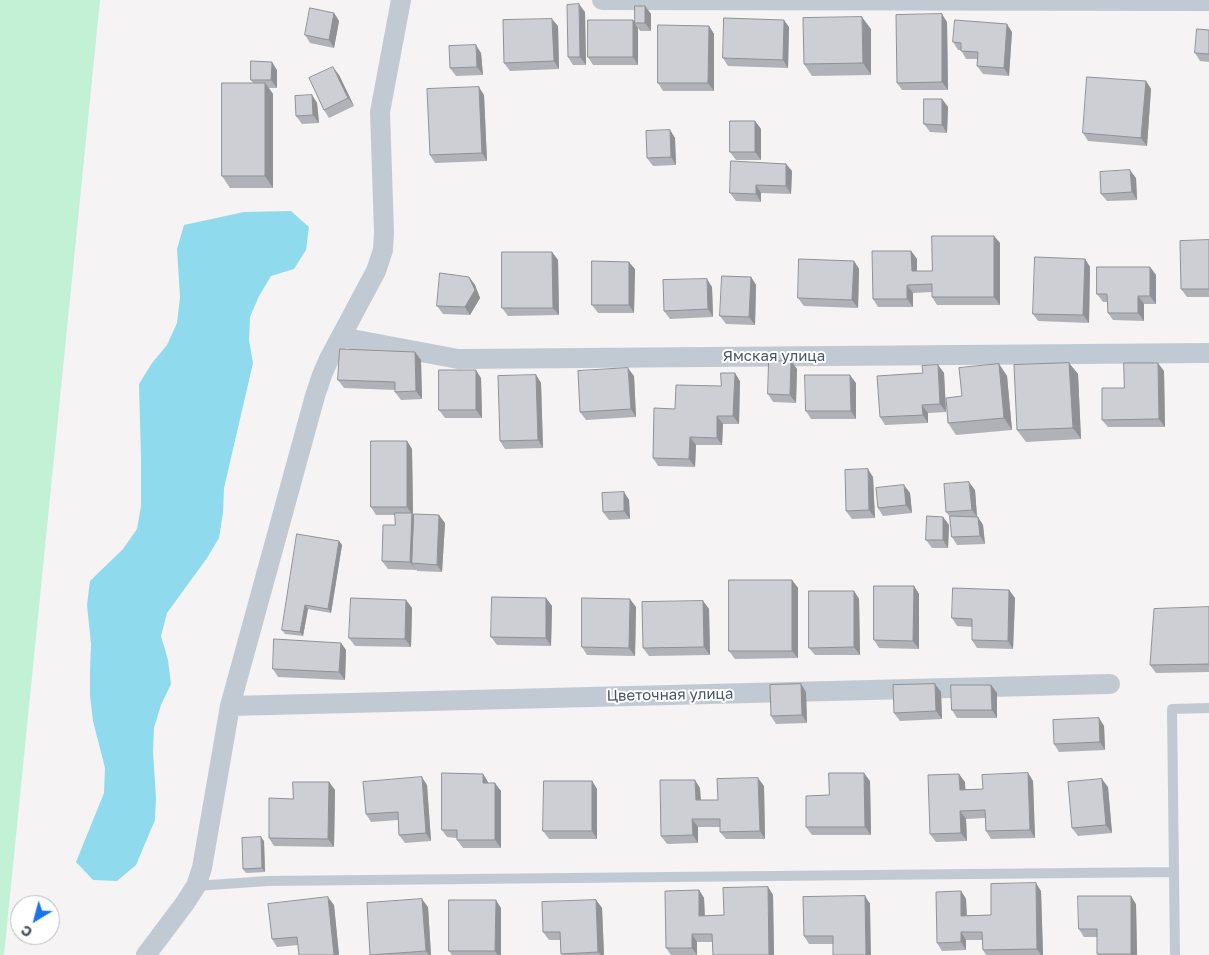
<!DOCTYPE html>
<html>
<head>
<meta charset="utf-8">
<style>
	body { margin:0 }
	#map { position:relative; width:1209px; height:955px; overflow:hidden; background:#f5f3f3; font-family:"Golos Text",sans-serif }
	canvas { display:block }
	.north { position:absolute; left:10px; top:895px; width:50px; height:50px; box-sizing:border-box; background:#fff; border:1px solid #b7bbc0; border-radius:50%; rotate:217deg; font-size:14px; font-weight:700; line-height:20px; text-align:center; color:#4a5661 }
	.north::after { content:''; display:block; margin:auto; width:18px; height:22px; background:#1a73e8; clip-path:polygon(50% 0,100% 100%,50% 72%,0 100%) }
</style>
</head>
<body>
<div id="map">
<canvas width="1209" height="955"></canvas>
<div class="north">С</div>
</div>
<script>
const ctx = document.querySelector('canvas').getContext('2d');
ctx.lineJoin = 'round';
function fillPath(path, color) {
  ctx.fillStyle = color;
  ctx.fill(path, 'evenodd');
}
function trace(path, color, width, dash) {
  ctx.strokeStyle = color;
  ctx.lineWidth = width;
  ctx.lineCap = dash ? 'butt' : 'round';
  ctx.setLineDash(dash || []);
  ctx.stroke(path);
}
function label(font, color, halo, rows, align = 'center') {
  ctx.font = font + ' "Golos Text",sans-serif';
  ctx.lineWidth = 4;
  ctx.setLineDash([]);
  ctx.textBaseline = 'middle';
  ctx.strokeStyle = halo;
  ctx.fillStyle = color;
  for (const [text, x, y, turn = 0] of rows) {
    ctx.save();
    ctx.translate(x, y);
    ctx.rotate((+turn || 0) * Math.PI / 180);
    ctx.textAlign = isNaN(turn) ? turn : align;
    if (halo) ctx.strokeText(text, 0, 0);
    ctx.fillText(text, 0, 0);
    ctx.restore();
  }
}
const green = new Path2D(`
	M0 0H100L4 955H0Z`);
const water = new Path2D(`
	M291 211 309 227 306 250 294 269 271 276 259 296 250 317 249 340 253 363 224 488 223 513 219 538 207 558 167 613 161 636 168 660 171 684 161 705 154 728 153 751 156 798 155 820 136 865 117 881 93 880 76 862 104 793 105 768 93 721 90 696V670L91 644 87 605 90 581 123 549 137 529 141 506V458L139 384 152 363 167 345 177 323 180 297 177 249 184 225 244 212Z`);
const service = new Path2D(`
	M196 886 267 881 1174 872
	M1175 955 1172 709 1209 708`);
const minor = new Path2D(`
	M602 0 1209 1
	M341 337 458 359 1209 353
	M230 706 1110 684
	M146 955 185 903 196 886 202 868 230 706 315 396 322 375 329 359 376 271 383 250 384 232 380 112 401 0`);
const wall = new Path2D(`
	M645 6 651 14V31H640L635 23Z
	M585 12 586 65H573L568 57Z
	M334 13 339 21 334 48 310 43 305 35Z
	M633 20 638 28V65H593L588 57Z
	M947 22 948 90H902L897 83Z
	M558 26 559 69 510 71 504 63Z
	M709 26 714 34V91H663L658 83Z
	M789 27 788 68 728 66 723 58Z
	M871 29V75L812 76 804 64Z
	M1209 30V62L1200 61 1195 53Z
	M1012 32 1009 76 983 74 977 66 978 59H966L961 50H958L953 42Z
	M481 53 483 75 456 76 450 68Z
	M277 70V88H269L273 94V188H230L222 176 253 83 251 80Z
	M339 75 354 106 329 118 324 110Z
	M1146 81 1151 89 1147 146 1088 141 1083 133Z
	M312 95 317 103 319 123 302 124 296 116Z
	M484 95 487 161 435 163 430 155Z
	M942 99 948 107 947 133 930 132 924 124Z
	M755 121 761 129V160H736L730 152Z
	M670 130 675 138 676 165 653 166 647 158Z
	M786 164 792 171 791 194 761 193V202L736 201 730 193Z
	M1136 178 1137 200 1107 201 1101 194Z
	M994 236 1000 243V305H937L932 297V292L913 293V307H878L873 299 911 251 917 259V271H932Z
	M1209 240V297H1187L1181 289Z
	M552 252 558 260 559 315 508 316 502 308Z
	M1085 259 1090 267 1089 323 1038 321 1033 314Z
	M854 261 859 269 858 308 804 306 798 298Z
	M1150 267 1156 275V304H1144V321L1113 320 1108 313 1107 302H1103L1097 294Z
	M635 269 634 313H598L592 305Z
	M469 277 475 285 480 298 470 315 443 314 437 306Z
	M751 277 756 285 755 325 726 324 720 316Z
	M712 287 713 317 670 319 664 311Z
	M415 352 421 360 422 399 401 400 395 392V390L344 388 338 380Z
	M791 361 797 369 796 403 773 402 768 394Z
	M1069 363 1078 374 1081 439 1026 442 1017 430Z
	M999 364 1007 376 1012 430 956 435 948 423 962 396Z
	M938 365 944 373 946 412 928 413V423L885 425 880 417 923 373Z
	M1164 371 1165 427H1108L1102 420 1124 388Z
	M536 375 541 383 543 448 505 449 500 441Z
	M634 376 636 417 586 420 580 412Z
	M481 378 482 418H445L439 410Z
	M740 381 739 424H723L722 445H696L695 467 658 466 653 458 675 409 721 386Z
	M856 383V419H811L806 411Z
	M407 441 412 449 413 514 414 517 445 523 442 572 417 571 416 569V570L388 569 382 561 395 525V515H376L371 507Z
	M873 477 875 518 852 519 846 511Z
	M975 490 977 517 983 525 985 544 957 545 952 537 950 517 946 512Z
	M624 492 629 500 630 519 609 520 603 512Z
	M910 493 912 513 883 516 878 508Z
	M943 517 949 525 948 548H932L926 540Z
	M339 541 342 545 331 613 308 609 303 636 285 634 282 630Z
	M792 580 798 588V658L735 659 729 651Z
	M914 586 919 594V649L879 648 874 640Z
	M1009 590 1015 598 1013 649 977 648 972 640V627L957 626 952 618Z
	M854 591 859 599 860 655H815L809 648Z
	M546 598 552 606 551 646 497 645 491 637Z
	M406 600 412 608 411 647 355 646 349 638Z
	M703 601 709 609 710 655 649 656 643 648Z
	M636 607 635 656 587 655 582 647Z
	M1209 607V672L1156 673 1150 665Z
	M341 643 346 650 345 680 278 677 273 669Z
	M801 684 806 692 807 723 776 724 771 716Z
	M935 684 941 692 942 719 900 721 894 713Z
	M991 685 997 693V718H957L952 710Z
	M1099 718 1104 726 1105 750 1059 752 1054 744Z
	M1028 773 1033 781 1035 838 991 839 986 831 985 818 966 819 967 841 936 842 930 834 965 782V789H983Z
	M483 774 488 782V783L501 791V848H463L457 840V838L447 837 442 830Z
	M592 781 597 789V839H549L543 831Z
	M870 781 871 835H812L806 827 829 795Z
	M329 782 335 790 334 847 274 846 269 838 293 799Z
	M427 785 431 841 405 843 399 835 398 820 371 822 366 814Z
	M764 786 765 839H726L720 832V827H698V843L667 844 661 836 700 788 701 800H718Z
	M1108 787 1112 833 1078 836 1072 828Z
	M264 841 265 872 246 873 243 869Z
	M768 887 773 895 774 955H713V942H697V955H671L666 948 699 890 704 898 705 916 724 915Z
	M961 891 966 899 967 915H991L1041 891 1043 955H986L983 950 982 940H966V950L942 951 937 943Z
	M865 896 870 904 833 944H809L804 936Z
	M596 900 602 908 604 955H562L561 954 560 940H549L543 932Z
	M1136 904 1137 955H1098L1097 954V937H1084L1079 929Z
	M334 905 339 955H299L298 945 277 947 272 939Z
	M428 907 431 955H370Z
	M501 908V955H452L449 951Z`);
const shadedWall = new Path2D(`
	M579 4 585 12 586 65 580 57Z
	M645 6 651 14V31L645 23Z
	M334 13 339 21 334 48 329 40Z
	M942 14 947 22 948 90 942 82Z
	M862 17 871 29V75L863 63Z
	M552 19 558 26 559 69 554 61Z
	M633 20 638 28V65L633 57Z
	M784 20 789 27 788 68 783 60Z
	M1007 24 1012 32 1009 76 1004 68Z
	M709 26 714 34V91L708 83Z
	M476 45 481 53 483 75 477 67Z
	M272 62 277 70V88L271 80Z
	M333 67 339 75 354 106 348 98Z
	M1146 81 1151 89 1147 146 1141 138Z
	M265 83 273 94V188L265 176Z
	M479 87 484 95 487 161 482 153Z
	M312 95 317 103 319 123 313 115Z
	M942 99 948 107 947 133 942 125Z
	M755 121 761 129V160L755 152Z
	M670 130 675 138 676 165 671 157Z
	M786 164 792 171 791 194 786 186Z
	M1130 170 1136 178 1137 200 1132 192Z
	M756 185 761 193V202L756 194Z
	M994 236 1000 243V305L994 297Z
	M911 251 917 259V279L912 271Z
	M552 252 558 260 559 315 553 308Z
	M1085 259 1090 267 1089 323 1083 315Z
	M854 261 859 269 858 308 852 300Z
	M629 262 635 269 634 313 629 305Z
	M1150 267 1156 275V304L1150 296Z
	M469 277 475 285 480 298 470 315 465 307Z
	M751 277 756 285 755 325 749 317Z
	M707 279 712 287 713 317 708 309Z
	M907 285 913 293V307L907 299Z
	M1138 296 1144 304V321L1138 313Z
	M415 352 421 360 422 399 416 391Z
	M791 361 797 369 796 403 790 395Z
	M1069 363 1078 374 1081 439 1073 428Z
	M1158 363 1164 371 1165 427 1159 419Z
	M999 364 1007 376 1012 430 1004 418Z
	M938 365 944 373 946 412 940 404Z
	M628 368 634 376 636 417 631 409Z
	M476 370 481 378 482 418 476 410Z
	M735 373 740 381 739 424 733 416Z
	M536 375 541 383 543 448 538 440Z
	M850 375 856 383V419L851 411Z
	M922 405 928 413V423L923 415Z
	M717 416 723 424 722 445 717 438Z
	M690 437 696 445 695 467 689 459Z
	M407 441 412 449 413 514 417 521 412 563 416 570 410 562 412 514 407 507Z
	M868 469 873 477 875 518 869 510Z
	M969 482 975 490 977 517 972 510Z
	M904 485 910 493 912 513 906 505Z
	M624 492 629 500 630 519 624 511Z
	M439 515 445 523 442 572 437 565Z
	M943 517 949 525 948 548 943 540Z
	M978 517 983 525 985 544 980 536Z
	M339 541 342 545 331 613 328 609Z
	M792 580 798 588V658L792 651Z
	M914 586 919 594V649L913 641Z
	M1009 590 1015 598 1013 649 1008 641Z
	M854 591 859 599 860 655 854 647Z
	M546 598 552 606 551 646 546 638Z
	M630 599 636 607 635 656 629 648Z
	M406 600 412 608 411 647 405 639Z
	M703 601 709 609 710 655 704 647Z
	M305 605 308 609 303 636 300 632Z
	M341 643 346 650 345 680 339 672Z
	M801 684 806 692 807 723 802 715Z
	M935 684 941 692 942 719 936 711Z
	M991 685 997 693V718L992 710Z
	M1099 718 1104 726 1105 750 1100 742Z
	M864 773 870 781 871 835 865 827Z
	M1028 773 1033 781 1035 838 1030 830Z
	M483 774 488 782 489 791 483 783Z
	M959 774 965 782 966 798 960 790Z
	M422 777 427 785 431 841 426 833Z
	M758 778 764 786 765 839 760 831Z
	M1102 779 1108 787 1112 833 1106 825Z
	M695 780 700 788 701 808 696 800Z
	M592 781 597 789V839L592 831Z
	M329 782 335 790 334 847 328 839Z
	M495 783 501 791V848L495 840Z
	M960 811 966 819 967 841 961 833Z
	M692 819 698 827V843L693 835Z
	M261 837 264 841 265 872 262 868Z
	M1036 883 1041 891 1043 955H1041L1037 949Z
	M768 887 773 895 774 955H769Z
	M699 890 704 898 705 924 699 916Z
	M961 891 966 899 967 923 961 916Z
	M865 896 870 904 871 955H866Z
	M1131 896 1136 904 1137 955H1132L1131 954Z
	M328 897 334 905 339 955H334Z
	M422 899 428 907 431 955H429L426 951Z
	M496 900 501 908V955H498L495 951Z
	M596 900 602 908 604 955H601L598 952Z
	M961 932 966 940V950L961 942Z
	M692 934 697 942V955L692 948Z`);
const building = new Path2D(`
	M579 4 580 57H568L567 5Z
	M635 6H645V23H635Z
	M310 8 334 13 329 40 305 35Z
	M942 14V82L897 83 896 15Z
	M862 17 863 63 804 64 803 18Z
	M724 18 784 20 783 60 723 58Z
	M552 19 554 61 504 63 503 20Z
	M588 20H633V57H588Z
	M955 20 1007 24 1004 68 977 66 978 52 961 51V43L953 42Z
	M658 25 709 26 708 83H658Z
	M1197 29 1209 30V54L1195 53Z
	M476 45 477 67 450 68 449 46Z
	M251 61 272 62 271 80H251Z
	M333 67 348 98 324 110 309 78Z
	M1087 77 1146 81 1141 138 1083 133Z
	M222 83H265V176H222Z
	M479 87 482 153 430 155 427 89Z
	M312 95 313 115 296 116 295 96Z
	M924 99H942V125L924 124Z
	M730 121H755V152H730Z
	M670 130 671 157 647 158 646 131Z
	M731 161 786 164V186L756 185V194L730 193Z
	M1130 170 1132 192 1101 194 1100 172Z
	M932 236H994V297H932V284L907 285V299H873L872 251H911L912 271H932Z
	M1209 240V289H1181L1180 241Z
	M502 252H552L553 308H502Z
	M1035 257 1085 259 1083 315 1033 314Z
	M799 259 854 261 852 300 798 298Z
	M592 261 629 262V305H592Z
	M1097 267H1150V296H1138V313H1108L1107 294H1097Z
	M440 273 469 277 475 290 465 307 437 306Z
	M722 276 751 277 749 317 720 316Z
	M707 279 708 309 664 311 663 280Z
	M340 349 415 352 416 391 395 392V382L338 380Z
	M769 361H791L790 395 768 394Z
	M1069 363 1073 428 1017 430 1014 365Z
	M1124 363H1158L1159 419 1102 420V388H1124Z
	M999 364 1004 418 948 423 946 398 962 396 959 368Z
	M938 365 940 404 922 405 923 415 880 417 877 376 923 373 922 366Z
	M628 368 631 409 580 412 578 371Z
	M439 370H476V410H439Z
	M721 373H735L733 416H717V438L690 437 689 459 653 458 654 408 675 409 676 385 721 386Z
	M536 375 538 440 500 441 498 376Z
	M805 375H850L851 411H806Z
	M371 441H407V507H371Z
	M868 469 869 510 846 511 845 470Z
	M969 482 972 510 946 512 944 484Z
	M904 485 906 505 878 508 876 488Z
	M624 492V511L603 512 602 493Z
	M395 513H412L410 562 382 561 383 525H395Z
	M414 514 439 515 437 565 412 563Z
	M927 516 943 517V540H926Z
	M950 516 978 517 980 536 952 537Z
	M297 534 339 541 328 609 305 605 300 632 282 630Z
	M729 580H792V651H729Z
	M874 586H914L913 641 874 640Z
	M953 588 1009 590 1008 641 972 640V619L952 618Z
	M809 591H854V647L809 648Z
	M492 597 546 598V638L491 637Z
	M351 598 406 600 405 639 349 638Z
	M582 598 630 599 629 648 582 647Z
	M703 601 704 647 643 648 642 602Z
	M1209 607V664L1150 665 1154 609Z
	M274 639 341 643 339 672 273 669Z
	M801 684 802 715 771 716 770 685Z
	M935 684 936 711 894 713 893 685Z
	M951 685H991L992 710H952Z
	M1099 718 1100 742 1054 744 1053 720Z
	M442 773 483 774V783H495V840H457V830H442Z
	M829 773H864L865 827H806V796L829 795Z
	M1028 773 1030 830 986 831 985 810 960 811 961 833 930 834 928 775 959 774 960 790 983 789 982 775Z
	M422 777 426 833 399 835 398 812 366 814 363 782Z
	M758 778 760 831 720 832V819H692L693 835 661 836 660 780H695L696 800H718L717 779Z
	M1102 779 1106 825 1072 828 1068 782Z
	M544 781H592V831H543Z
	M293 782H329L328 839 269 838V798L293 799Z
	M261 837 262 868 243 869 242 838Z
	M1036 883 1037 949 983 950 982 932H961V942L937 943 936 892 961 891V916L991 915V884Z
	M768 887 769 955H713L712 934H692V948H666L665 891 699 890V916L724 915 723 888Z
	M865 896 866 955H833V936H804L803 897Z
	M1078 896H1131V954H1097V929H1079Z
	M328 897 334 955H299L297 937 272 939 268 904Z
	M422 899 426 951 370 955 367 903Z
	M449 900H496L495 951H449Z
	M596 900 598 952 561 954 560 932H543L542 902Z`);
const streetNames = [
	["Ямская улица",774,356],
	["Цветочная улица",670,695,-1]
];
fillPath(green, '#c3f1d5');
fillPath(water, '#90daee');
trace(service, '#c1cad2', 10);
trace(minor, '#c1cad2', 20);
fillPath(wall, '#b0b2b7');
fillPath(shadedWall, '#909195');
fillPath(building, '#cdcfd5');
trace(building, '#909195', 1);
label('15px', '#4a5661', '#fff', streetNames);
</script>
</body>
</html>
